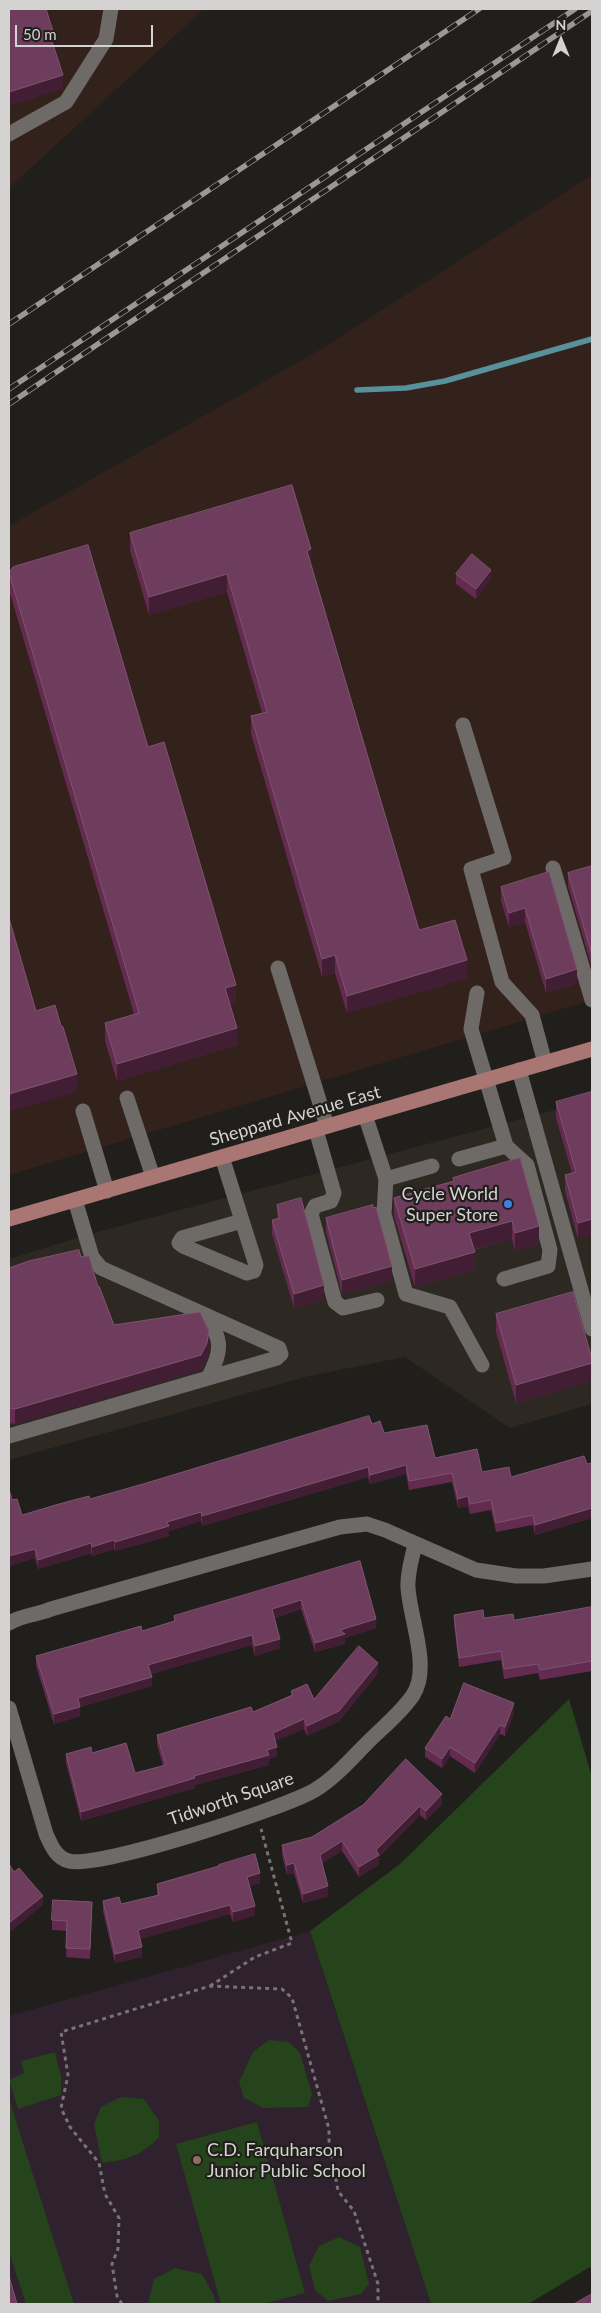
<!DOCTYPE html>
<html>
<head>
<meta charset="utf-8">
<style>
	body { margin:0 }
	#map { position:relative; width:601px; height:2313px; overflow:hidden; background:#201f1b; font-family:Lato,sans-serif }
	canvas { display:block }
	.frame { position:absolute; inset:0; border:10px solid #d4d3d1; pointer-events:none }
	.north { position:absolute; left:536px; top:15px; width:50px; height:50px; -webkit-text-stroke:4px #201f1b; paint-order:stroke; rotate:0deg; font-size:14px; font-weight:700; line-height:20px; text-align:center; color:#d4d3d1 }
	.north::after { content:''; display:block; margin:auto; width:18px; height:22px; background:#d4d3d1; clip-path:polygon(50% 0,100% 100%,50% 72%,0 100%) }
	.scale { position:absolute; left:15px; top:25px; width:138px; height:22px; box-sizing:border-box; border:2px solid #d4d3d1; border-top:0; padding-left:6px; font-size:15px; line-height:18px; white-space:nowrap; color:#d4d3d1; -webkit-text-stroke:4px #201f1b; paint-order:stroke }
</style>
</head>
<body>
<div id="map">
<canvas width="601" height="2313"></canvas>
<div class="frame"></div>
<div class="north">N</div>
<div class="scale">50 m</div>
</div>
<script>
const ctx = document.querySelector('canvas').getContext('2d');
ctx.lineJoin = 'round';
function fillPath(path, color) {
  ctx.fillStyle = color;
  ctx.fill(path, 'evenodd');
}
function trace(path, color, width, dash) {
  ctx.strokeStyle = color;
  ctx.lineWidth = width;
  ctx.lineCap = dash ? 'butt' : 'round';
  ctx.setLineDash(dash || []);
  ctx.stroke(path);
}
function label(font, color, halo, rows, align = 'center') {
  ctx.font = font + ' Lato,sans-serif';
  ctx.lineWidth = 4.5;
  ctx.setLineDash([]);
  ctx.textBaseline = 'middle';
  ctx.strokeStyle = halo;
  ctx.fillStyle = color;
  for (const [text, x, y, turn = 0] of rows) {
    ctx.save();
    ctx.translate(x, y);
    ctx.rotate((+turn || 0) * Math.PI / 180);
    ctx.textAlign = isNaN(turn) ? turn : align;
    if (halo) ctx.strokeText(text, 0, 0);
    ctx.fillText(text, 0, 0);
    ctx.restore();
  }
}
const built = new Path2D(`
	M592 1100V1404L510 1428 405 1357 309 1376 9 1460V1259L90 1234Z`);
const industrial = new Path2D(`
	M9 9H204L9 188Z
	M592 175V1000L9 1175V526L323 348Z`);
const education = new Path2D(`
	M310 1931 431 2304H9V2016Z`);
const green = new Path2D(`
	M569 1699 592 1777V2269L590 2267 528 2304H431L310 1931 400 1864Z
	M269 2040 289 2042 300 2053 312 2094 308 2107 263 2108 244 2098 239 2082 253 2052Z
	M55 2052 61 2076V2095L18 2109 9 2080 24 2073 21 2061Z
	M121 2097 144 2099 159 2121V2137C141 2156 127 2160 102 2163L94 2124 101 2107Z
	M9 2099 74 2304H26L9 2252Z
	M257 2122 305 2293 263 2304H221L176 2144Z
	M339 2237 360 2247 369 2284 361 2294 328 2301 315 2290 309 2266 319 2246Z
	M175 2268 202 2274 214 2296 216 2304H148L154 2279Z`);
const stream = new Path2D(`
	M357 390 406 388 445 381 592 339`);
const path = new Path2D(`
	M210 1986 255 1957 292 1943 261 1829
	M122 2304 117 2296 112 2264 118 2249 119 2218 105 2194 99 2163 70 2127 61 2108 68 2075 61 2032 210 1986 282 1989 292 1998 329 2129V2141L338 2191 354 2211 378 2284V2304`);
const minor = new Path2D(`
	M9 134 66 102 106 39 111 9
	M463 725 504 858 471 869 502 982 532 1015 545 1063
	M553 868 592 1000
	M278 968 327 1126
	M519 1070 592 1329
	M127 1098 153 1177
	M83 1111 107 1191
	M365 1115 386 1179 432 1166
	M316 1130 334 1193 331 1201 315 1206 311 1214 335 1302 343 1308 377 1300
	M222 1157 256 1265 254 1271 247 1273 183 1246 179 1243 182 1238 242 1221
	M459 1159 506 1146 471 1029 477 993
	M386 1179 384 1214 406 1294 450 1307 482 1365
	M504 1279 548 1266 550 1250 527 1165 506 1146
	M206 1315C223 1340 222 1352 208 1378
	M9 1436 277 1358 281 1354 279 1348 101 1268 92 1257 75 1200
	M9 1623C22 1615 37 1615 51 1609L340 1527 367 1524 385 1530 476 1570 516 1576H544L592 1569
	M9 1708 46 1834C51 1845 56 1858 69 1861 98 1869 285 1808 315 1790 335 1778 352 1758 368 1742 383 1727 401 1713 413 1695 431 1668 410 1619 408 1588 407 1573 412 1559 415 1544`);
const major = new Path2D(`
	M9 1219 592 1049`);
const rail = new Path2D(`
	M9 324 479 9
	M9 389 575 9
	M9 404 592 11`);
const wall = new Path2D(`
	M130 533 311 564 419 930 467 978 347 1013 335 973 322 977 251 734V716L262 713 227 592 149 615 130 550Z
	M9 572 148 747 236 1002 230 1004 237 1045 117 1081 105 1041V1023L134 1014 9 590Z
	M456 574 491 579 476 599 456 584Z
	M592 866V968L568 886V873Z
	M549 872 577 983 546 993 525 922 509 927 501 901V887Z
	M592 1097V1235L578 1239 565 1191V1175L572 1173 556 1118V1102Z
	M520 1158 539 1244 515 1251 512 1239 474 1250 475 1270 415 1287 394 1216V1198L453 1181V1178Z
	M277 1205 324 1299 294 1308 272 1234V1220L277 1219Z
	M326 1218 392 1280 342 1294 326 1232Z
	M81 1257 98 1287 114 1325 209 1346 207 1358 201 1370 15 1424 9 1423V1268Z
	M496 1314 592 1359V1381L516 1403 496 1332Z
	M372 1424 384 1433 435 1458 482 1472 511 1477 592 1463V1518L535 1535 533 1525 496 1532 491 1510 470 1514 468 1506 458 1508 452 1482 409 1490 406 1474 370 1484 368 1477 202 1526 201 1521 169 1531V1536L115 1551 114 1549 92 1556 91 1553 38 1569 35 1558 9 1566V1492L12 1500 22 1515 90 1499Z
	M360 1561 376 1628 345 1638V1644L315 1652 301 1609 274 1618 280 1648 255 1656 252 1645 151 1674 152 1686 80 1707V1716L54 1724 36 1666V1656L142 1631 174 1621V1616Z
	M592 1607V1671L540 1680 538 1673 504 1679 501 1660 459 1667 454 1624V1615L484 1618 514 1620Z
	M378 1673 339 1721 307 1736 304 1729 275 1741 277 1756 269 1759V1765L195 1785V1788L81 1821 66 1763V1754L92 1753 135 1773 163 1766 157 1744V1735L253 1712 291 1695V1691L314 1699Z
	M514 1713 505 1736 500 1734 475 1773 450 1756 442 1768 425 1757V1748L450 1719Z
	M442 1804 426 1820 420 1815 379 1857V1864L359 1877 342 1851 322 1863 328 1896 303 1903 294 1873 287 1875 282 1855V1845L312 1837 363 1805Z
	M219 1865 260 1883 250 1886 255 1915 233 1922 230 1914 140 1939 142 1957 115 1963 103 1911V1901L121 1904 157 1896V1884L219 1867Z
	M92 1911 90 1959 66 1957 67 1931 52 1930V1920Z`);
const shadedWall = new Path2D(`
	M53 31V45L49 32Z
	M63 75V89L9 106V92Z
	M311 549V567L307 551Z
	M491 570V579L476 599V589Z
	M227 574V592L149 615V597Z
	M525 908V922L509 927V913Z
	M335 955V973L322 977V959Z
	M467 960V978L347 1013V996Z
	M577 969V983L546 993V979Z
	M236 985V1002L225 1005V988Z
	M237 1028V1045L117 1081V1064Z
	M77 1074V1092L9 1112V1094Z
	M592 1219V1235L578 1239V1223Z
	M512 1221V1239L469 1251V1233Z
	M539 1226V1244L515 1251V1233Z
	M475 1252V1270L415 1287V1269Z
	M392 1266V1280L342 1294V1280Z
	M324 1285V1299L294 1308V1294Z
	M209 1331V1346L207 1358 201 1370 15 1424V1409Z
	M592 1363V1381L516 1403V1385Z
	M406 1465V1474L370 1484V1475Z
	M368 1467V1477L202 1526V1516Z
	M468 1496V1506L458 1508V1499Z
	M592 1508V1518L535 1535V1525Z
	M201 1512V1521L169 1531V1536L115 1551V1542L167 1522Z
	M114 1540V1549L92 1556V1547Z
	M91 1543V1553L38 1569V1560Z
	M35 1549V1558L9 1566V1556Z
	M301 1600V1609L272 1618V1609Z
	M376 1619V1628L345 1638V1644L315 1652V1643L340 1630Z
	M252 1635V1645L148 1675V1665Z
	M280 1639V1648L255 1656V1646Z
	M378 1663V1673L339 1721 307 1736V1726Z
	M152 1677V1686L80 1707V1716L54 1724V1714L78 1698Z
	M514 1703V1713L505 1736V1727Z
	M304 1719V1729L273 1742V1733Z
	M500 1725V1734L475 1773V1763Z
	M277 1747V1756L269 1759V1765L195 1785V1788L81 1821V1812L194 1776Z
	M450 1747V1756L442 1768V1759Z
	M442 1794V1804L426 1820V1811Z
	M420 1806V1815L379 1857V1864L359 1877V1867Z
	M342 1841V1851L320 1864V1855Z
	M294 1863V1873L287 1875V1865Z
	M260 1873V1883L247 1887V1877Z
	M328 1886V1896L303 1903V1894Z
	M43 1896V1905L9 1933V1923Z
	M92 1902V1911L90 1959V1949Z
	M230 1905V1914L138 1940V1930Z
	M255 1906V1915L233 1922V1912Z
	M142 1947V1957L115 1963V1954Z`);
const building = new Path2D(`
	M9 9H46L53 31 49 32 63 75 9 92Z
	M292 485 311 549 307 551 419 930 455 920 467 960 347 996 335 955 322 959 251 716 267 712 227 574 149 597 130 533Z
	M88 545 148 747 164 742 236 985 225 988 237 1028 117 1064 105 1023 139 1013 9 573 13 567Z
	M472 554 491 570 476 589 456 574Z
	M592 866V955L568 873Z
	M549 872 577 969 546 979 525 908 509 913 501 887Z
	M9 918 36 1011 55 1005 61 1026 63 1027 77 1074 9 1094Z
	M591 1092 592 1097V1219L578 1223 565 1175 576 1172 556 1102Z
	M520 1158 539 1226 515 1233 512 1221 469 1233 475 1252 415 1269 394 1198 454 1181 453 1178Z
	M301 1198 324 1285 294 1294 272 1220 280 1218 277 1205Z
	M373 1205V1208L376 1207 392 1266 342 1280 326 1218Z
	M79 1250 81 1257 89 1256 98 1287 99 1286 114 1325 200 1312 209 1331 207 1343 201 1355 15 1409 9 1408V1268L29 1261Z
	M573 1292 592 1359V1363L516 1385 496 1314Z
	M369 1416 372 1424 380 1421 384 1433 427 1425 435 1458 477 1449 482 1472 509 1467 511 1477 584 1456 587 1464 592 1463V1508L535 1525 533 1515 496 1523 491 1500 470 1504 468 1496 458 1499 452 1473 409 1481 406 1465 370 1475 368 1467 202 1516 201 1512 167 1522 169 1526 115 1542 114 1540 92 1547 91 1543 38 1560 35 1549 9 1556V1492H10L12 1500 17 1499 22 1515 59 1504 89 1496 90 1499 143 1484Z
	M360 1561 376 1619 340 1630 345 1634 315 1643 301 1600 272 1609 280 1639 255 1646 252 1635 148 1665 152 1677 78 1698 80 1707 54 1714 36 1656 141 1626 142 1631 175 1621 174 1616Z
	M592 1607V1661L540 1670 538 1664 504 1669 501 1651 459 1658 454 1615 483 1610 484 1618 513 1614 514 1620Z
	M359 1646 378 1663 339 1711 307 1726 304 1719 273 1733 277 1747 267 1750 269 1755 194 1776 195 1778 81 1812 66 1754 91 1747 92 1753 126 1743 135 1773 166 1765 157 1735 251 1707 253 1712 293 1695 291 1691 307 1684 314 1699Z
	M464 1683 514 1703 505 1727 500 1725 475 1763 450 1747 442 1759 425 1748 446 1716 450 1719Z
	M406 1759 442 1794 426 1811 420 1806 376 1850 379 1855 359 1867 342 1841 320 1855 328 1886 303 1894 294 1863 287 1865 282 1845 312 1837 363 1805Z
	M255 1854 260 1873 247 1877 255 1906 233 1912 230 1905 138 1930 142 1947 115 1954 103 1901 119 1897 121 1904 159 1895 157 1884 219 1866V1865Z
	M9 1864 14 1872 19 1868 43 1896 9 1923Z
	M53 1900 92 1902 90 1949 66 1948 67 1921 52 1920Z
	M9 2276 17 2304H9Z
	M592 2294V2304H574Z`);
const markers = [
	[508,1204,5,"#3f7fe0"],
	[197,2160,5,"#8d6e63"]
];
const streetNames = [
	["Sheppard Avenue East",295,1116,-16],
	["Tidworth Square",231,1799,-19]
];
const poiNames = [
	["Cycle World",498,1194],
	["Super Store",498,1215],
	["C.D. Farquharson",207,2150,"left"],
	["Junior Public School",207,2171,"left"]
];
fillPath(built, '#2d2821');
fillPath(industrial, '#33211c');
fillPath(education, '#2f212d');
fillPath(green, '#25441b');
trace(stream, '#57929c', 5.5);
trace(path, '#767572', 3, [4, 4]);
trace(minor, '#6d6a67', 15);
trace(major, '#aa7674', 15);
trace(rail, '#999896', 5.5);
trace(rail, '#201f1b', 4, [11]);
fillPath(wall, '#622b4f');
fillPath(shadedWall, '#421e34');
fillPath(building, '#6e3d5d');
trace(building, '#7e546f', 1);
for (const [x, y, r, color] of markers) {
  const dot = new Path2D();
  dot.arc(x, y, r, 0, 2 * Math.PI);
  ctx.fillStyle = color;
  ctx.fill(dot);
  trace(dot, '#201f1b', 2);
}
label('18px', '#d4d3d1', '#201f1b', streetNames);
label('18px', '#d4d3d1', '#201f1b', poiNames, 'right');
</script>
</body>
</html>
